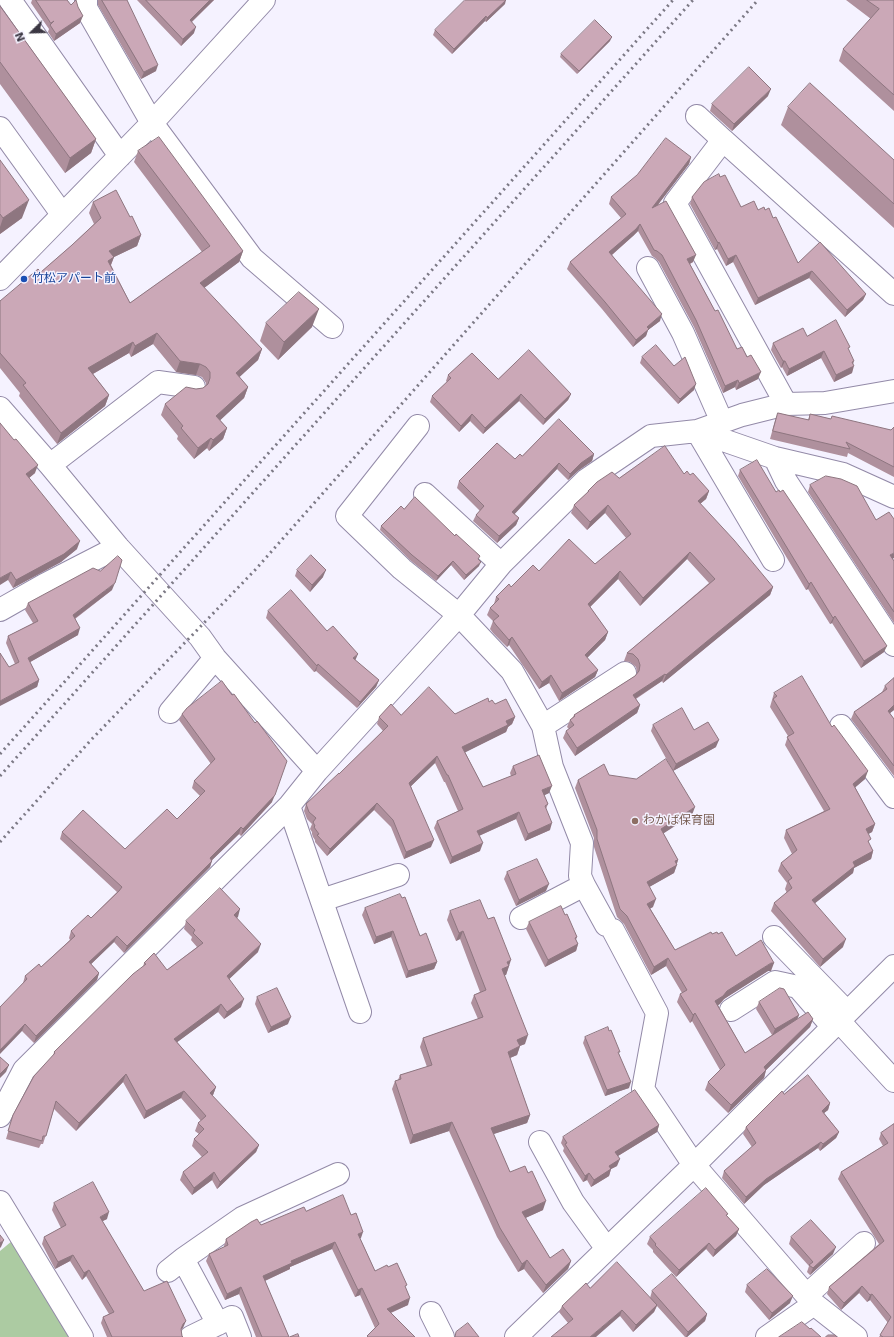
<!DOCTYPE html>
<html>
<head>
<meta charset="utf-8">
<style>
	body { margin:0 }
	#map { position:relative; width:894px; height:1337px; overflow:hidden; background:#f5f2ff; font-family:"DejaVu Sans",sans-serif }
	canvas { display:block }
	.north { position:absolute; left:12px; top:12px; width:40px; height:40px; -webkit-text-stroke:3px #f5f2ff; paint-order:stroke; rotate:247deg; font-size:11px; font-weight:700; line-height:16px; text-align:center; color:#3b3743 }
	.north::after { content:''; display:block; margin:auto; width:14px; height:18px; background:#3b3743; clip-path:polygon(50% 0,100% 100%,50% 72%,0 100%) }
</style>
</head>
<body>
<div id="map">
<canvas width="894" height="1337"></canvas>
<div class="north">N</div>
</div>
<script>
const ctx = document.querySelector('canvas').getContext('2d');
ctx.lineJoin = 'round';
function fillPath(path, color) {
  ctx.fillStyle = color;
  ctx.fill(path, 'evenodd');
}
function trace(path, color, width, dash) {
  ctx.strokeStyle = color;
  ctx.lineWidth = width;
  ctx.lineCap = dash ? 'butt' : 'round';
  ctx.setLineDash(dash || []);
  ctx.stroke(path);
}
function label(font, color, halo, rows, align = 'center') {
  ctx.font = font + ' "DejaVu Sans","Noto Sans JP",sans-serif';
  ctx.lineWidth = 3;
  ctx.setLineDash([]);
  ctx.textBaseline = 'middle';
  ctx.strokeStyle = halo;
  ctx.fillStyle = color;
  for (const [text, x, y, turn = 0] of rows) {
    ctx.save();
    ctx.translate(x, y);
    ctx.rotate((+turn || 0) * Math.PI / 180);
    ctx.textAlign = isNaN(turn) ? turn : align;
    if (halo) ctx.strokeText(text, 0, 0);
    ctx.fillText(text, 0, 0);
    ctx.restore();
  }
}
const green = new Path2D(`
	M12 1241 75 1337H0V1251Z`);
const minor = new Path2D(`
	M10 0 120 156
	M86 0V8L152 123 252 258 332 327
	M697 116 723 140
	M0 128 62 214
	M648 268 683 333 722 422
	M0 279 152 123 264 0
	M786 404 675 203 723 140 894 294
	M0 408 50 465 118 547 200 637 215 658 317 771
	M418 426 347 516 402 569 459 615 512 671 543 726 552 767 582 843 580 876 584 885 521 918
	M697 431 775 458 843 474 894 497
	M697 431 773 560
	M775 458 786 481 894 645
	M50 465 158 382 194 387
	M425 494 501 564
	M0 610 44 585 118 547
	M170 712 215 658
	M543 726 625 673
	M841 726 894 797
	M289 806 360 1012
	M584 885 606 925
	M322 900 398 875
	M613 930 657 1013 643 1089 694 1165 814 1304 856 1337
	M774 937 847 1012
	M731 1010 775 982 798 987 832 1026
	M838 1020 894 1081
	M0 1116 24 1070 289 806 317 771 459 615 501 564 586 480 651 436 697 431 742 415 786 404 825 403 894 391
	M540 1142 573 1202 607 1249
	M0 1202 82 1337
	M183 1259 242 1218 338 1174
	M168 1271 183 1259 218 1324
	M807 1295 864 1243
	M431 1313 443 1337
	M191 1337 232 1317 240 1337
	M516 1337 694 1165 894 966
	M767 1337 814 1304`);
const rail = new Path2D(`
	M0 754 673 0
	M0 776 693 0
	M0 842 90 741 256 569 758 0`);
const wall = new Path2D(`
	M32 0H67L80 23 54 41 48 32 49 29 31 3Z
	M98 0H127L156 71 141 79 98 5Z
	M137 0H214L192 22 194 33 181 46Z
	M846 0H894V111L839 61 843 49 871 19Z
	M505 4 486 22 485 21 452 54 433 35 435 30Z
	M0 6 96 139 91 153 65 173 0 84Z
	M610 41 577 74 560 57 561 54Z
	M768 96 732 131 710 111 712 104Z
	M788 107 894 160V228L781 125Z
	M138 151 243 251 239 262 204 288 262 349 258 360 239 377 248 387 244 398 220 420 227 428 223 439 209 451 207 448 194 459 177 439 178 436 161 415 165 404 196 389 203 388 206 385V383L202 377 196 375 176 372 153 344 131 357 129 353 93 374 109 395 105 406 57 444 19 396 20 393 0 368V301L41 272 72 245 94 224 89 213 93 202 130 217 141 235 137 246 114 257 111 265 130 303 202 252 134 162Z
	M691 157 689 164 657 206 693 262 690 264 715 311 737 349 758 379 736 390 735 387 723 393 694 327 659 262 655 258 652 256 638 231 633 236 612 255 660 321 648 330 646 336 633 347 602 309 567 269 570 262 621 218 609 204 611 197Z
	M0 160 22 218 0 234Z
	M720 177 741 207 758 210H765L773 218 798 263 866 294 863 300 845 317 809 278 755 305 733 262 726 266 717 249 715 250 690 204 692 197Z
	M266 323 312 327 278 360 260 341Z
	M773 343 849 351 853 364 852 373 834 382 821 358 787 376 782 367 781 368 771 350Z
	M642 357 674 366 694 390 678 404 640 363Z
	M448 375 498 379 571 394 568 400 543 425 519 401 483 434 470 421 459 432 430 402 432 396 447 382 446 381Z
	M778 413 808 420 810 414 831 419 891 430 894 427V477L848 453 847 457 770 439 775 421Z
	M0 423 35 473 29 478 77 549 61 562 13 588 8 580Z
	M594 454 592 461 579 470 568 480 557 469 514 514 519 518 516 525 497 543 473 521 476 515 480 511 457 488 459 481 522 456Z
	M740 470 776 492 884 652 861 668 832 623 830 624 808 589 806 590 738 476Z
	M684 474 690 475 709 491 706 499 700 504 773 587 770 595 663 683 662 681 636 699 640 705 637 713 575 756 563 738 566 731 569 729 567 727 570 720 573 717 574 715 635 676 637 673 636 667 630 662 624 661 627 653 709 583 687 559 640 606 618 579 590 607 608 632 605 640 587 658 598 670 595 677 559 701 549 683 539 689 509 645 507 647 493 633 490 629 493 621 487 615 490 608 494 604 496 597 511 587 539 571 595 564 626 538 605 513 587 530 571 513 574 505 587 493 588 491 619 478Z
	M810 485 876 520 894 561V623L808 492Z
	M404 509 479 560V566L464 580 451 565 436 581 410 560 380 530 381 526Z
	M297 570 323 577 310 592 295 576Z
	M112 590 75 619 78 635 30 662 39 680 37 687 9 667 15 664 6 643 8 636 33 623 25 610 28 603Z
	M268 611 327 631 355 660 379 680 376 687 357 708 316 671 314 672 266 618Z
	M894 678V710L890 713 894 719V776L851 719 854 712 882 692 885 686Z
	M774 693 832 727 865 779 855 787 875 824 872 832 868 834 869 844 873 851 871 859 854 868 853 873 815 903 843 947 820 967 771 911 774 903 787 893 785 889 787 883 778 871 781 863 792 854 784 838 786 830 824 811 785 745 788 736 770 707Z
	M489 702 495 704 515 717 512 724 508 727 506 732 465 752 483 787 511 776 510 773 513 766 549 793 544 795 548 804 546 809 550 830 525 841 516 819 479 836 480 851 450 864 434 828 437 821 458 811 445 782H444L435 763 411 786 431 847 404 859 391 827 374 810 327 856 315 842V840L313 837 312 834V832L310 829 312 824 307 819 304 811 306 804 339 774 383 731 377 724 379 717 401 715 455 714Z
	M182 714 272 802 241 836 239 834 212 860 210 867 124 953 114 942 91 964 99 973 97 980 34 1043 22 1031 23 983 25 976 41 967 70 940 69 938 71 931 91 918 117 892 60 839 62 832 125 849 177 819 200 796 192 788 194 781 211 764 179 720Z
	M653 725 694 730 716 747 673 771 651 731Z
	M609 775 692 815 663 833 678 860 674 873 649 887 653 907 650 908 675 950 712 934H718L736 956 771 971H768L724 999 718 1005 745 1053 772 1035 756 1009 759 1002 799 1015 797 1019H813L810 1027 766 1070 764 1078 728 1113 705 1090 708 1082 720 1070 692 1021 690 1023 677 1002 680 994 682 993 666 966 651 975 624 924 617 917 594 847V838L575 788 578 780Z
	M507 872 546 891 516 906 504 879Z
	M365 908 437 962 434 969 406 978 391 937 374 944 362 915Z
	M450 911 488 919 509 966 506 975H504L525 1044 520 1046 517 1055 510 1058 530 1115 527 1123 493 1134 510 1172 543 1210 525 1218 550 1258 571 1261 568 1269 543 1293 524 1269 518 1272 497 1237 449 1131 410 1144 392 1089 395 1081 398 1080 400 1075 427 1067 420 1047 423 1038 478 1019 471 1003 474 995 480 992 460 939 456 941 447 920Z
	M565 915 577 937 576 940 578 944 576 951 545 967 526 929 529 922Z
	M238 917 236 918 258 952 229 979 241 1007 224 1019 218 1012 177 1042 216 1087 213 1095 212 1096 259 1145 256 1152 217 1189 212 1180 192 1195 180 1180 183 1172 202 1157 192 1146 194 1139 199 1134 195 1131 198 1123 201 1121 181 1098 144 1119 123 1082 76 1131 54 1109 43 1144H41L39 1148 6 1139 13 1115 53 1056 54 1052 143 967 144 963 167 970 197 947 191 940 192 937 184 929 186 921Z
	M257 997 288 1024 268 1033 255 1004Z
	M585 1037 619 1054 629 1088 605 1096 583 1043Z
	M784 1094 830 1103 828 1110 824 1113 839 1132 836 1138 820 1151 818 1148 764 1185 744 1204 722 1178 724 1171 752 1147 743 1134 746 1127Z
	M894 1124V1337H879L888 1323 870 1300 867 1302 859 1293 841 1310 827 1294 829 1287 879 1244 838 1179 841 1172 883 1146 879 1139 881 1133Z
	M659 1125 657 1132 618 1156 617 1166 611 1169 609 1176 591 1187 587 1180 583 1182 563 1151 564 1148 561 1143 563 1137Z
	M54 1203 107 1219 102 1221 144 1291 183 1328 181 1330 182 1336 183 1337H107L101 1323 103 1317 109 1314 86 1276 82 1280 70 1261 55 1269 42 1244 44 1237 61 1228 52 1210Z
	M306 1211 361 1238H360L375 1271 388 1267 406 1289 408 1305 391 1313 415 1337H367V1336L375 1328 360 1295 355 1297 332 1249 290 1267V1269L265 1281 289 1337H256L239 1294 225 1300 206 1261 209 1254 224 1247V1246L226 1239 261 1225Z
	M727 1216 739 1229 736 1236 713 1257 706 1249 676 1277 653 1252V1250L647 1244 650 1237Z
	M791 1237 833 1254 810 1275 807 1272 809 1266 789 1244Z
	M747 1285 790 1303 769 1320 745 1292Z
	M590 1288 650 1298 652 1291 707 1314 705 1321 687 1337H685L657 1306 654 1312 633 1332 620 1316 568 1323 559 1312 562 1306Z`);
const shadedWall = new Path2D(`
	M210 0H214L187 26 190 20Z
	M506 0 505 4 486 22 487 18Z
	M83 16 80 23 54 41 56 34Z
	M486 16 485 21 452 54 454 49Z
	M196 27 194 33 181 46 183 39Z
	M612 37 610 41 577 74 579 71Z
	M158 65 156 71 141 79 144 72Z
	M771 89 768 96 732 131 734 124Z
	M96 139 91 153 65 173 70 158Z
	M691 157 689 164 650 215 652 208Z
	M29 200 22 218 0 234V227L3 218Z
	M640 224 638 231 633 236 607 259 609 252Z
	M141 235 137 246 114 257 110 267 104 272 109 251Z
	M719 242 717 249 715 250 718 243Z
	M243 251 239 262 196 294 200 283Z
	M696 255 693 262 685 266 687 259Z
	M736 255 733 262 726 266 728 259Z
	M812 271 809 278 755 305 758 298Z
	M866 294 863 300 845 317 847 310Z
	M319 309 312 327 278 360 284 342Z
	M662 314 660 321 648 330 646 336 633 347 636 340 647 327Z
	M157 333 153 344 131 357 135 346Z
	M133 342 129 353 84 379 88 368Z
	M262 349 258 360 232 384 236 373Z
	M824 351 821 358 787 376 789 369Z
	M180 361 200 364 196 375 176 372Z
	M783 361H785L782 367 781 368Z
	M854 361 852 367 854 366 852 373 834 382 836 375Z
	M761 372 758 379 736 390 739 383Z
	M738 380 735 387 723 393 725 386Z
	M696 384 694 390 678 404 680 399Z
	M248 387 244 398 213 427 216 416Z
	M521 394 519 401 483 434 485 428Z
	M571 394 568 400 543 425 545 419Z
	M109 395 105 406 57 444 61 433Z
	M472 414 470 421 459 432 461 426Z
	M227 428 223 439 209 451 213 440Z
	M211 438 207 448 194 459 198 448Z
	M594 454 592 461 579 470 568 480 570 474 581 463Z
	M559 463 557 469 510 519 512 512Z
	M38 465 35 473 23 483 26 474Z
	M709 491 706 499 695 508 698 501Z
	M608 505 605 513 587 530 590 522Z
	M519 518 516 525 497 543 499 536Z
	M80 541 77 549 61 562 13 588 16 580Z
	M690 552 687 559 640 606 643 598Z
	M894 553V558L888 562 890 555Z
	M453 561 451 565 436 581 438 576Z
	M481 562 479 566 464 580 466 575Z
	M326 570 323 577 310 592 312 585Z
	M620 571 618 579 585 612 588 604Z
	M11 572 8 580 0 585V578Z
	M811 582 808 589 806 590 809 584Z
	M115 583 112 590 70 622 73 615Z
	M773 587 770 595 663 683 666 675Z
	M835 616 832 623 830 624 833 618Z
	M80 628 78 635 25 665 28 658Z
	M608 632 605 640 582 663 585 655Z
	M512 637 509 645 507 647 509 640Z
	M887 646 884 652 861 668 864 661Z
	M358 654 355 661 353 658Z
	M318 664 316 671 314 672Z
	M598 670 595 677 559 701 562 693Z
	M665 674 662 681 630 702 633 695Z
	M551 675 549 683 539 689 542 682Z
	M39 680 37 687 0 706V701Z
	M379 680 376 687 357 708 360 702Z
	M640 705 637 713 575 756 577 748Z
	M894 705V710L885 717 888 711Z
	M515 717 512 724 508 727 506 732 460 755 462 747 506 721Z
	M719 740 716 747 673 771 676 764Z
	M437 756 435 763 407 790 409 783Z
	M868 771 865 779 850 792 853 784Z
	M552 786 549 793 539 798 542 790Z
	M275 795 272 802 241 836 243 829Z
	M377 803 374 810 327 856 330 849Z
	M695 807 692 815 658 837 661 829Z
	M519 812 516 819 474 838 477 831Z
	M552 823 550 830 525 841 528 834Z
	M875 824 872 832 863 837 866 829Z
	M241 827 239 834 207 865 210 858Z
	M434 840 431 847 404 859 406 852Z
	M483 843 480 851 450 864 452 857Z
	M873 851 871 859 854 868 853 873 809 908 812 900 853 862Z
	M678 860 676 866 677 865 674 873 644 890 647 882Z
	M212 861 210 867 124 953 127 946Z
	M549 884 546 891 516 906 519 900Z
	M656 899 653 907 644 912 647 904Z
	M240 909 238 917 231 923 234 915Z
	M393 931 391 937 374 944 376 937Z
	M463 931 460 939 456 941 459 933Z
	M117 936 114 942 86 969 89 962Z
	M846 939 843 947 820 967 823 959Z
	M261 944 258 952 224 984 227 976Z
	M578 944 576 951 545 967 548 960Z
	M668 958 666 966 651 975 654 967Z
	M511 960 506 975 499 977 502 969 507 962Z
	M437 962 434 969 406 978 408 971Z
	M771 963H774L771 971H768L724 999 720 1004 712 1009 715 1001 727 991Z
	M99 973 97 980 34 1043 36 1036Z
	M244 999 241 1007 224 1019 227 1012Z
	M221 1004 218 1012 172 1046 174 1039Z
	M695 1013 692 1021 690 1023 693 1015Z
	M799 1015 796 1022 772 1036 775 1029Z
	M291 1017 288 1024 268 1033 271 1027Z
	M813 1019 810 1027 761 1075 764 1067Z
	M25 1024 22 1031 0 1054V1050Z
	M528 1035 525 1044 514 1048 517 1040Z
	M520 1046 517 1055 505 1060 508 1052Z
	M9 1065 6 1072 0 1078V1074Z
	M766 1070 764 1078 728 1113 731 1105Z
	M126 1074 123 1082 76 1131 79 1123Z
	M631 1082 629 1088 605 1096 607 1090Z
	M216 1087 213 1095 207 1100 210 1093Z
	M184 1091 181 1098 144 1119 146 1111Z
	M830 1103 828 1110 819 1117 822 1111Z
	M530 1115 527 1123 488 1136 491 1128Z
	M452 1122 449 1131 410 1144 413 1135Z
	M659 1125 657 1132 613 1159 615 1152Z
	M839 1132 836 1138 820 1151 823 1144Z
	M821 1142 818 1148 764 1185 744 1204 746 1197 766 1179Z
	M259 1145 256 1152 217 1189 220 1182Z
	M620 1159 617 1166 611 1169 609 1176 591 1187 594 1180 609 1166Z
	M214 1172 212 1180 192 1195 194 1188Z
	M589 1173 587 1180 583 1182 585 1176Z
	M546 1201 543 1210 519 1221 522 1212Z
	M109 1212 107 1219 97 1224 100 1217Z
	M739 1229 736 1236 713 1257 715 1250Z
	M363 1232 361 1238 356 1240 358 1234Z
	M4 1240 1 1247 0 1248V1243Z
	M335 1242 332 1249 290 1267V1269L260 1283 263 1276 291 1261Z
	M709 1243 706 1249 676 1277 679 1270Z
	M836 1247 833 1254 810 1275 813 1268Z
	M73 1255 70 1261 55 1269 58 1262Z
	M527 1260 524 1269 518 1272 522 1264Z
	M571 1261 568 1269 543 1293 546 1285Z
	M89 1270 86 1276 82 1280 84 1273Z
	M862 1286 859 1293 841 1310 844 1303Z
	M241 1287 239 1294 225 1300 227 1294Z
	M362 1288 360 1295 355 1297 358 1290Z
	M872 1294 870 1300 867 1302 870 1295Z
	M793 1296 790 1303 769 1320 772 1313Z
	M410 1298 408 1305 385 1315 387 1309Z
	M657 1305 654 1312 633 1332 636 1325Z
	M622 1310 620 1316 596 1337H590Z
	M707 1314 705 1321 687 1337H686L688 1332Z
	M186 1321 183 1328 180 1330 183 1324Z`);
const building = new Path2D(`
	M36 0H67L71 5 76 0 78 7 83 16 56 34 50 25 54 21 51 23Z
	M102 0H127L158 65 144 72Z
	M146 0H210L190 20 196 27 183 39Z
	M465 0H506L487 18 486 16 454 49 435 30Z
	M867 0H894V95L843 49 879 9Z
	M0 6 96 139 70 158 0 62Z
	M595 20 612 37 579 71 561 54Z
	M749 67 771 89 734 124 712 104Z
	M810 83 894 160V204L788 107Z
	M159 137 243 251 200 283 262 349 236 373 248 387 216 416 227 428 213 440 211 438 198 448 181 428 183 426 165 404 186 387 196 389 203 388 208 384 210 378V372L206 367 200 364 180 361 157 333 135 346 133 342 88 368 109 395 61 433 23 385 26 383 0 353V301L38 269 41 272 72 245 101 218 93 202 116 190 130 217 132 216 141 235 109 251 114 257 108 261 130 303 210 246 138 151Z
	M666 138 691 157 652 208 666 201 696 255 687 259 715 311 718 310 737 349 742 347 747 357 751 355 761 372 739 383 738 380 725 386 696 320 662 255 657 251 654 250 640 224 636 229 609 252 662 314 647 327 649 329 636 340 605 302 570 262 626 214 611 197 637 175Z
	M0 160 29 200 3 218 0 214Z
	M719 174 720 177 725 175 741 207 754 201 758 210 764 207 765 210 769 208 773 218 776 217 798 263 820 242 866 294 847 310 812 271 758 298 736 255 728 259 719 242 718 243 692 197 704 182Z
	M299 292 319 309 284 342 266 323Z
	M836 320 850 347 848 348 854 361 852 362 854 366 836 375 824 351 789 369 785 361H783L773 343 803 328 807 336Z
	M656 345 674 366 685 357 696 384 680 399 642 357Z
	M529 350 571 394 545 419 521 394 485 428 472 414 461 426 432 396 451 378 448 375 472 353 498 379Z
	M778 413 809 420 810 414 831 419 832 416 891 430 894 427V467L846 442 850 449 773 431Z
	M559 419 594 454 581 463 570 474 559 463 512 512 519 518 499 536 476 515 484 506 459 481 497 443 515 459 520 454 522 456Z
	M0 423 14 440 16 439 38 465 26 474 80 541 64 554 16 580 11 572 0 578Z
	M665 446 684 474 687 471 690 475 693 473 709 491 698 501 734 540 773 587 666 675 665 674 633 695 640 705 577 748 566 731 574 725 570 720 575 716 574 715 635 676 639 671 640 665 638 659 633 654 627 653 715 579 690 552 643 598 620 571 588 604 608 632 585 655 598 670 562 693 551 675 542 682 512 637 509 640 496 625 493 621 499 616 490 608 499 599 496 597 509 584 511 587 533 565 539 571 569 539 595 564 631 534 608 505 590 522 574 505 589 491H588L597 482 612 472 619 478Z
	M757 460 776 492 779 490 780 492 783 490 887 646 864 661 835 616 833 618 811 582 809 584 740 470Z
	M826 476 841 479 857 486 876 520 889 512 894 519V553L890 555 894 561V612L810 485Z
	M415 497 455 536 456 534 480 556 478 559 481 562 466 575 453 561 438 576 412 555 381 526 401 506 404 509Z
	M311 555 326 570 312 585 297 570Z
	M118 556 122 560 115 583 73 615 80 628 28 658 39 680 0 701V653L9 667 19 662 8 636 38 621 28 603 93 568 100 571Z
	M291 590 327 631 333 626 358 654 353 658 379 680 360 702 318 664 317 666 268 611Z
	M802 676 832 727 834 725 868 771 853 784 875 824 866 829 871 839 868 841 873 851 853 862 855 866 812 900 846 939 823 959 774 903 792 888 788 881 792 878 781 863 797 850 786 830 830 809 787 737 794 733 773 699 777 696 774 693Z
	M894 678V705L888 711 894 719V766L854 712 887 689 885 686Z
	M222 681 232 695 234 694 255 723 257 721 287 761 275 795 243 829 241 827 210 858 212 861 127 946 117 936 89 962 99 973 36 1036 25 1024 0 1050V1007L27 979 25 976 39 964 41 967 75 936 71 931 88 915 91 918 119 891 122 887 62 832 83 810 125 849 167 809 177 819 205 791 194 781 215 759 182 714 187 708Z
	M429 687 455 714 488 698 489 702 492 700 495 704 506 699 515 717 506 721 508 725 462 747 483 787 516 774 513 766 539 755 552 786 542 790 548 804 545 806 552 823 528 834 519 812 477 831 483 843 452 857 437 821 463 809 448 775H447L437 756 409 783 434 840 406 852 393 820 377 803 330 849 317 835 319 834 316 830 314 827 315 826 313 822 316 818 309 812 306 804 339 773V774L388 726 379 717 391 704 401 715Z
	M682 708 694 730 708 722 719 740 676 764 653 725Z
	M666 759 695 807 661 829 678 860 675 861 677 865 647 882 656 899 647 904 675 950 711 932 712 934 717 932 718 934 722 932 736 956 761 940 774 963H771L727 991 723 996 715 1001 745 1053 808 1012 813 1019 764 1067 766 1070 731 1105 708 1082 725 1065 695 1013 693 1015 680 994 687 990 668 958 654 967 627 916 620 909 597 839V830L578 780 604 764 609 775 636 779Z
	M537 859 549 884 519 900 507 872Z
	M220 888 240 909 234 915 261 944 227 976 244 999 227 1012 221 1004 174 1039 216 1087 210 1093 259 1145 220 1182 214 1172 194 1188 183 1172 208 1152 194 1139 204 1129 198 1123 206 1116 184 1091 146 1111 126 1074 79 1123 56 1101 46 1136H43L42 1141 8 1131 13 1115 34 1076 55 1053 54 1052 133 974 146 964 144 963 154 953 167 970 203 943 193 933 195 930 186 921Z
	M400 894 402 898 405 897 420 936 426 933 437 962 408 971 393 931 376 937 365 908Z
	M480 900 488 919 494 917 511 960 507 962 509 966 502 969 528 1035 517 1040 520 1046 508 1052 530 1115 491 1128 510 1172 525 1166 528 1173 532 1171 546 1201 522 1212 550 1258 563 1249 571 1261 546 1285 527 1260 522 1264 500 1228 452 1122 413 1135 395 1081 401 1079 400 1075 432 1065 423 1038 483 1017 474 995 486 990 463 931 459 933 450 911Z
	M561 906 565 915 567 914 577 937 575 938 578 944 548 960 529 922Z
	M277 988 291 1017 271 1027 257 997Z
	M780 988 784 989 799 1015 775 1029 759 1002Z
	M608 1027 609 1031 611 1030 620 1052H618L631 1082 607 1090 585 1037Z
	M0 1057 9 1065 0 1074Z
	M808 1075 830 1103 822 1111 839 1132 823 1144 821 1142 766 1179 746 1197 724 1171 756 1143 746 1127 782 1091 784 1094Z
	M635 1090 659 1125 615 1152 620 1159 609 1166 611 1169 594 1180 589 1173 585 1176 565 1144 567 1143 563 1137Z
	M894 1124V1337H883L880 1335 891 1317 872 1294 870 1295 862 1286 844 1303 829 1287 884 1241 841 1172 888 1143 881 1133Z
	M93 1182 109 1212 100 1217 144 1291 167 1281 186 1321 183 1324 181 1329 182 1336 183 1337H112L103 1317 114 1312 89 1270 84 1273 73 1255 58 1262 44 1237 66 1225 54 1203Z
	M706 1188 728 1214 726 1215 739 1229 715 1250 709 1243 679 1270 655 1245 656 1244 650 1237Z
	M343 1195 351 1215 356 1213 363 1232 358 1234 375 1271 387 1265 388 1267 397 1263 407 1285 405 1286 410 1298 387 1309 415 1337H368L367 1336 379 1324 362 1288 358 1290 335 1242 291 1261 292 1263 263 1276 289 1337H262L241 1287 227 1294 209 1254 228 1245 226 1239 251 1222 257 1219 261 1225 304 1207 306 1211Z
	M811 1220 836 1247 813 1268 809 1265 813 1262 791 1237Z
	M0 1235 4 1240 0 1243Z
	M617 1262 657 1305 636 1325 622 1310 590 1337H551L573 1319 562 1306 586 1283 590 1288Z
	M767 1269 793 1296 772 1313 747 1285Z
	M672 1274 707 1314 688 1332 652 1291Z
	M802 1322 810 1329 811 1328 821 1337H779Z
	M468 1323 479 1337H455L456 1332Z
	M298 1334 299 1337H290Z
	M828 1335H835L837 1337H826Z`);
const markers = [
	[24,279,4,"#1a4fb4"],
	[635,821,4,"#8d6e63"]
];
const transitNames = [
	["竹松アパート前",32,279]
];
const educationNames = [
	["わかば保育園",643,821]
];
fillPath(green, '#accba2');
trace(minor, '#938aa8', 24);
trace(minor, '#fff', 22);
trace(rail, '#7c7985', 3, [2, 4]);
fillPath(wall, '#af909d');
fillPath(shadedWall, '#8e7680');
fillPath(building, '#cba8b7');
trace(building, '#8e7680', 1);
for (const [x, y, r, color] of markers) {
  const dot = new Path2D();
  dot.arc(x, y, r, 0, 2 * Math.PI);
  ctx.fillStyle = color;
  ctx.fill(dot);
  trace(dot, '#f5f2ff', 1.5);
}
label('12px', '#164399', '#f5f2ff', transitNames, 'left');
label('12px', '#785e54', '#f5f2ff', educationNames, 'left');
</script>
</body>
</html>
